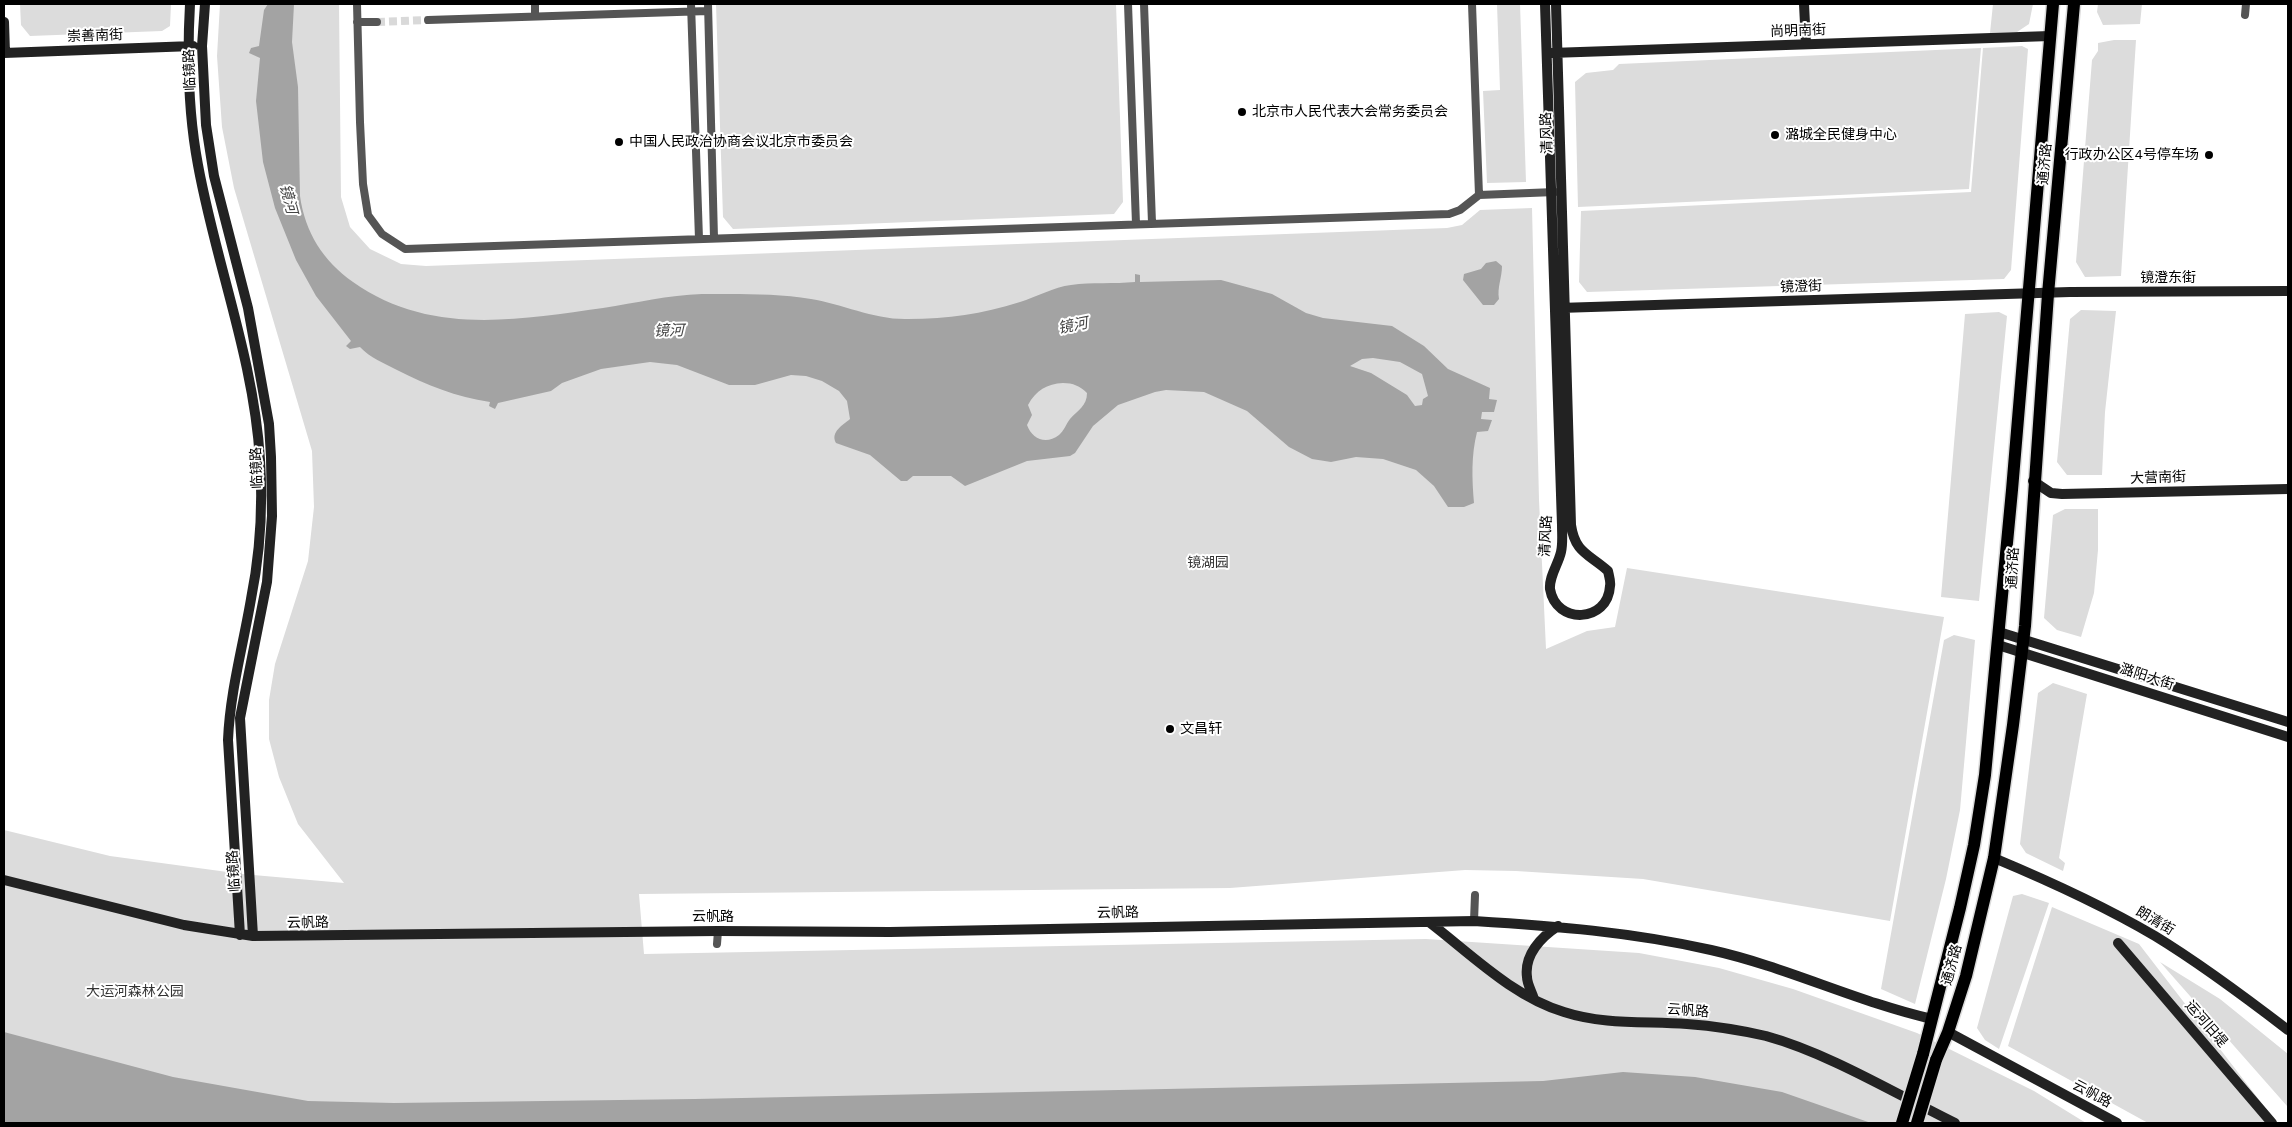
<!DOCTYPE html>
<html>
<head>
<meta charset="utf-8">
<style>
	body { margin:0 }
	#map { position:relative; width:2292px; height:1127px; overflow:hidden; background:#fff; font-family:"Work Sans",sans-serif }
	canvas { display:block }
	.frame { position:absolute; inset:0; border:5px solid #000; pointer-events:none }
</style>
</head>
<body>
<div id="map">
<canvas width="2292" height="1127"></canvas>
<div class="frame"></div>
</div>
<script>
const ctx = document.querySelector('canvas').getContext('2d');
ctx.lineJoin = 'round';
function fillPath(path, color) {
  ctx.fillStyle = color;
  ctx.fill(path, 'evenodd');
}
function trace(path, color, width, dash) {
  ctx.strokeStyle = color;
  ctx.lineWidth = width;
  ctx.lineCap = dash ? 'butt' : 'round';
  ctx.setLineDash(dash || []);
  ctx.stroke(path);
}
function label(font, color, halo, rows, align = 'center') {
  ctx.font = font + ' "Work Sans","Noto Sans SC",sans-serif';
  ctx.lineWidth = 4;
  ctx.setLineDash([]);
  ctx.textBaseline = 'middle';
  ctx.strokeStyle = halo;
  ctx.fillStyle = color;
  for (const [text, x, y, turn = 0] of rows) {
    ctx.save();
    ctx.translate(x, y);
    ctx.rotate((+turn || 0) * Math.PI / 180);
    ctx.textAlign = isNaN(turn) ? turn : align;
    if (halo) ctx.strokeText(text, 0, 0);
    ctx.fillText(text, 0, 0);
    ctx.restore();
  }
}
const green = new Path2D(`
	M20 4H171L170 26 162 31 30 36 21 25Z
	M220 4H339L341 197 350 227 370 249 401 264 426 266 1447 228 1462 225 1480 210 1532 208 1539 500 1546 649 1587 631 1615 627 1627 568 1944 617 1890 921 1643 879 1516 871 1465 870 1230 888 639 894 644 954 1426 939 1639 953 1719 968 1793 989 1917 1033 2034 1091 2086 1123H4V830L110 856 242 874 344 883 298 824 279 777 269 739V700L275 664 308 561 314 507 312 451 234 188 222 127 217 56Z
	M716 4H1116L1123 202 1114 214 733 229 723 217Z
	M1497 4H1520L1526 182 1487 183 1483 91 1500 90Z
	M1993 4H2033L2029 24 2017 32 1990 33Z
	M2098 4H2142L2140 24 2103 25 2097 12Z
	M2114 40H2136L2121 276 2085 277 2076 262 2092 60 2098 51V43Z
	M2022 46 2028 49 2011 270 2004 279 1587 292 1579 282 1581 211 1971 192 1983 48Z
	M1981 48 1969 189 1578 207 1575 82 1586 73 1613 70 1619 64Z
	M2081 310 2116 311 2105 412 2102 475H2067L2057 462 2070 319Z
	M1999 312 2007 316 1979 601 1941 597 1965 314Z
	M2065 509H2098V550L2094 593 2081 637 2057 630 2044 618 2053 515Z
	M1954 635 1975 640 1960 810 1946 879 1915 1004 1881 989 1944 640Z
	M2053 683 2087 694 2059 858 2065 863 2063 871 2026 853 2020 844 2038 693Z
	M2022 894 2049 903 1999 1049 1985 1040 1977 1028 2013 896Z
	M2052 907 2139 944 2277 1123H2148L2008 1046Z
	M2160 962 2220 999 2288 1054 2287 1106Z`);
const water = new Path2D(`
	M268 4H294L292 42 298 87 300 196C305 232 323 261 353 282 429 336 517 320 603 308 636 303 668 295 702 294 737 294 775 293 811 299 843 304 874 320 908 319 949 319 981 314 1020 302 1036 297 1054 287 1071 285 1092 282 1114 284 1135 282V274L1140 275V282L1221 280 1272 294 1306 313 1323 318 1392 326 1424 346 1448 369 1490 388 1489 399 1497 400 1494 412H1482L1481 419 1492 420 1488 431 1477 432C1471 456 1472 479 1474 503L1464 507H1448L1434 486 1416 470 1383 459 1356 457 1331 462 1312 459 1289 447 1247 411 1204 392 1166 390 1155 392 1118 405 1093 426 1075 453 1070 456 1027 461 965 486 951 476H913L907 481H901L870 455 836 443C830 432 843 425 850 419L847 401 839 391 822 381 806 376 791 375 755 385H729L677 365 650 362 601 369 562 383 551 391 498 403 495 409 489 406 490 402C456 397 427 385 397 370 384 363 370 358 360 347L350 349 346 346 351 341 316 296 296 260 275 208 263 162 256 101 260 58 249 53 251 48 259 46 264 10ZM1373 358 1400 362 1422 374 1428 396 1423 399 1422 405 1415 406 1407 395 1371 373 1350 366 1362 359ZM1063 383C1073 383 1080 386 1087 393 1087 406 1078 410 1070 419 1066 424 1064 431 1059 435 1046 445 1032 439 1027 425L1032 415 1028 405C1036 390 1047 384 1063 383Z
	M1496 261 1502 266C1502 278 1497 287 1499 299L1494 305H1483L1463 280 1464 274 1481 269 1486 263Z
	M4 1032 173 1077 308 1101 394 1103 695 1099 1543 1081 1623 1072 1695 1077 1782 1092 1871 1123H4Z`);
const streetTunnel = new Path2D(`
	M377 22 428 20`);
const street = new Path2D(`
	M357 4 360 122 363 184 368 215 382 234 405 249 1449 214 1460 210 1479 195 1472 4
	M535 4V16
	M691 4 699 239
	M708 4 714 238
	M1128 4 1136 224
	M1144 4 1152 223
	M2245 15 2246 4
	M428 20 708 11
	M357 22H377
	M1479 195 1555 192
	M1474 921 1475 895
	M717 944 718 931`);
const secondary = new Path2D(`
	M190 4C187 58 188 112 198 165 216 264 254 359 260 460 263 506 260 554 251 599 243 646 230 692 228 740L240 935
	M205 4 202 46 206 125 214 176 248 308 269 424 271 457 272 516 267 582 240 718 253 936
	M1545 4 1562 525C1562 534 1563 544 1561 552 1558 565 1549 576 1550 589 1556 625 1608 623 1610 586 1611 582 1609 576 1608 571 1589 554 1575 553 1571 525L1556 4
	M1804 4 1806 44
	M4 22 5 53
	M4 53 193 46
	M1551 53 2050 36
	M1559 308 2070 292 2288 291
	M2033 481 2051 493 2062 494 2288 489
	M1999 632 2288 722
	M1998 645 2288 737
	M1994 858C2049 881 2104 906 2155 936 2201 964 2245 997 2288 1030
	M4 880 184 925 253 936 718 931 890 932 1474 921C1554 926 1632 932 1711 950 1787 967 1857 1002 1932 1019
	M1429 922C1471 954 1512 996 1564 1012 1604 1025 1646 1021 1687 1024 1714 1026 1740 1030 1766 1036 1828 1053 1896 1094 1955 1123
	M2118 943 2272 1123
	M1534 999C1532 992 1527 984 1527 977 1524 955 1541 937 1558 926
	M1948 1032 2117 1123`);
const primary = new Path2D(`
	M1923 1054 1960 908 1974 845 1985 775 2012 490 2053 4
	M1936 1060 1948 1032 1966 976 1994 858 2013 725 2025 626 2048 294 2074 4`);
const primaryBridge = new Path2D(`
	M1902 1123 1923 1054
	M1917 1123 1936 1060`);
const markers = [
	[1242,112,5,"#000"],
	[1775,135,5,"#000"],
	[619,142,5,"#000"],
	[2209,155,5,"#000"],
	[1170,729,5,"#000"]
];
const streetNames = [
	["尚明南街",1798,31,-2],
	["崇善南街",95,36,-2],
	["临镜路",190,70,-92],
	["清风路",1547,133,-92],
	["通济路",2045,164,-85],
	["镜澄东街",2168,278],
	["镜澄街",1801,287,-2],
	["临镜路",257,468,-92],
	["大营南街",2158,478,-2],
	["清风路",1546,536,-87],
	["通济路",2013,568,-87],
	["潞阳大街",2147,677,18],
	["临镜路",234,871,-94],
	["云帆路",1118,913,-1],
	["云帆路",713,917],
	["朗清街",2155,921,31],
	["云帆路",308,923,-1],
	["通济路",1952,965,-75],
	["云帆路",1688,1011,4],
	["运河旧堤",2206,1024,49],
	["云帆路",2092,1094,28]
];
const poiNames = [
	["北京市人民代表大会常务委员会",1252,112],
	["潞城全民健身中心",1785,135],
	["中国人民政治协商会议北京市委员会",629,142],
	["行政办公区4号停车场",2199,155,"right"],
	["文昌轩",1180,729]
];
const parkNames = [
	["镜湖园",1208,563],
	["大运河森林公园",135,992]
];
const waterNames = [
	["镜河",288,199,75],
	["镜河",1073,326,-11],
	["镜河",669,331,-1]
];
fillPath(green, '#dcdcdc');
fillPath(water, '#a3a3a3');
trace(streetTunnel, '#d9d9d9', 8, [8, 4]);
trace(primary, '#dbdbdb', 15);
trace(street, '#555', 8);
trace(secondary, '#222', 10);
trace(primary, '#000', 12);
trace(primaryBridge, '#dbdbdb', 15, []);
trace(primaryBridge, '#000', 12);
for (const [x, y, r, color] of markers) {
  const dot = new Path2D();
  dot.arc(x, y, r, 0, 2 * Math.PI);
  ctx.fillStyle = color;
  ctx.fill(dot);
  trace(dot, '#fff', 2);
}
label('14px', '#000', '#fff', streetNames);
label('14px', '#000', '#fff', poiNames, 'left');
label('14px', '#333', '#fff', parkNames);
label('italic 15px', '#444', '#fff', waterNames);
</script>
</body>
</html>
